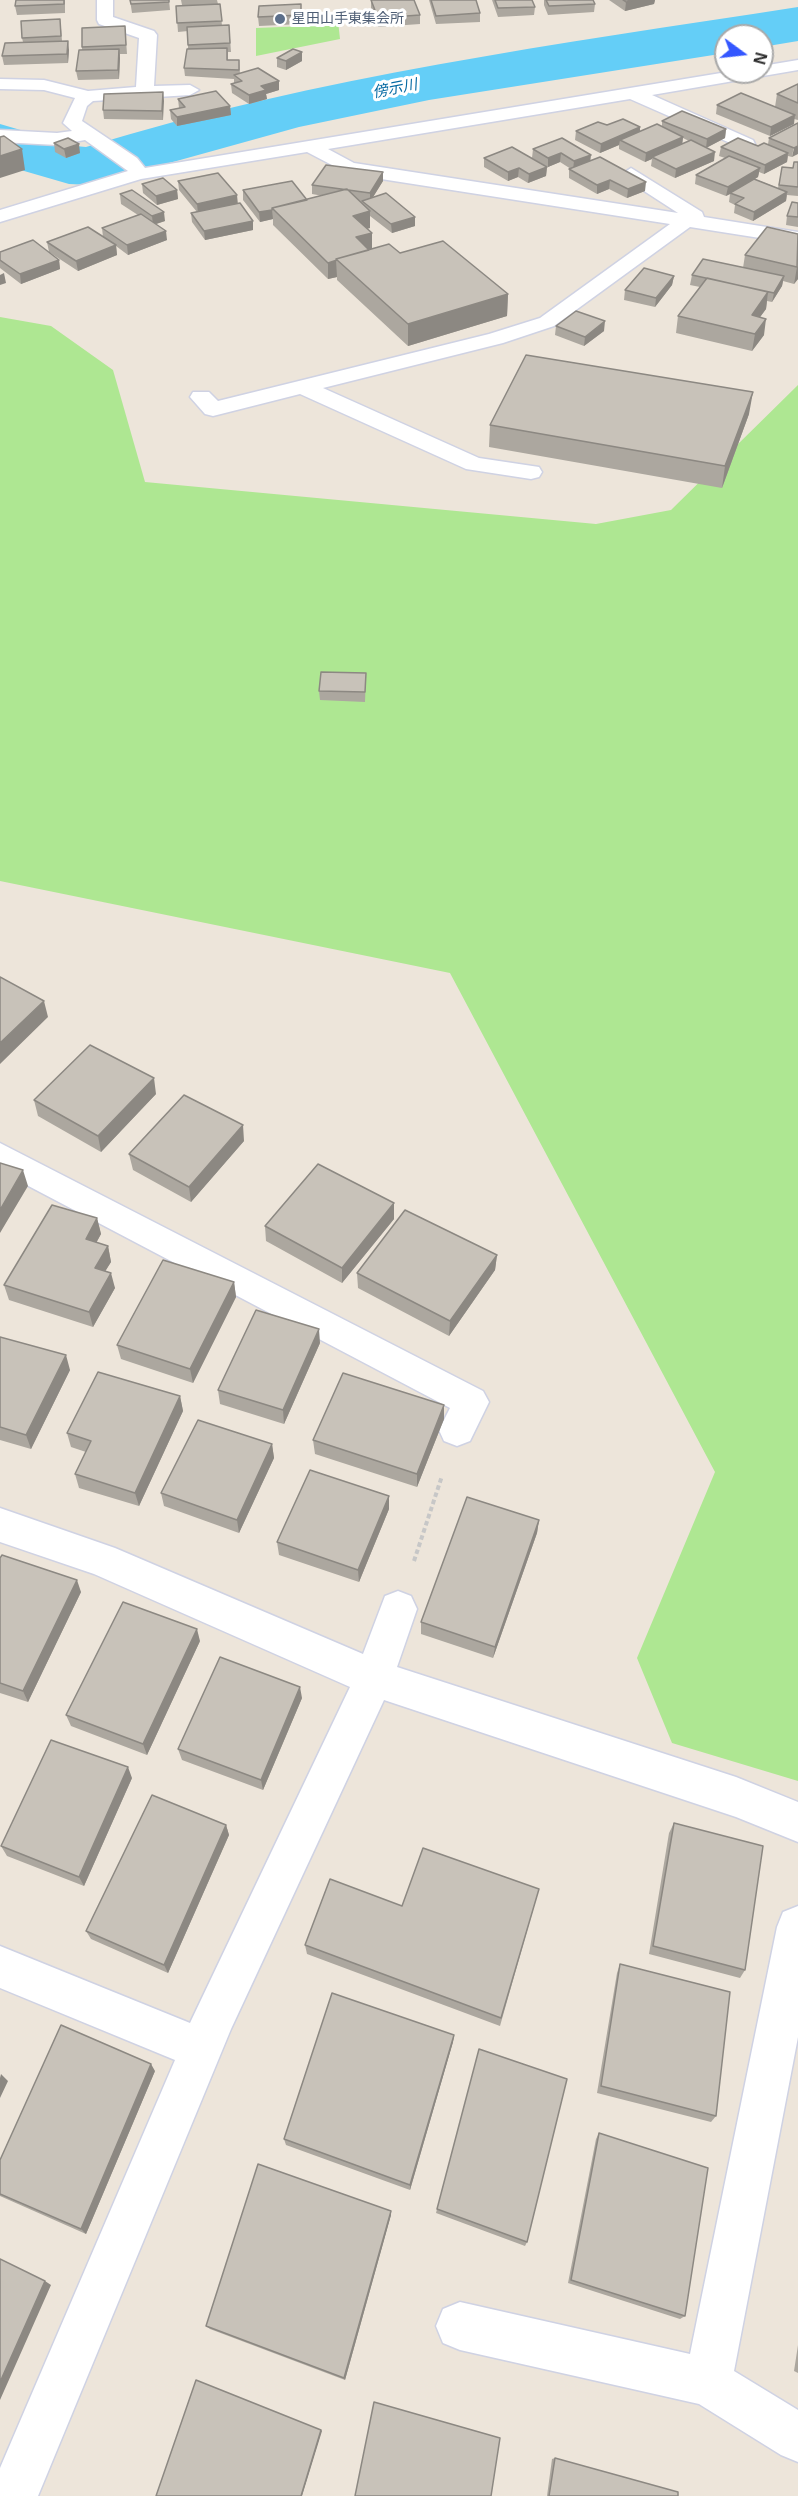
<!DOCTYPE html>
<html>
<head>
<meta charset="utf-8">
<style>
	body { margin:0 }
	#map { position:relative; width:798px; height:2496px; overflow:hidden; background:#ede5da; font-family:Arial,sans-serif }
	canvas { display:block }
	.north { position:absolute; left:714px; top:24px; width:60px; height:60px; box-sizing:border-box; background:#fff; border:2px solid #a9a9a9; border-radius:50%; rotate:105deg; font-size:16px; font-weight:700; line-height:24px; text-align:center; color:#292929 }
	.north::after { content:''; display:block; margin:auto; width:21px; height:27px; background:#3457ff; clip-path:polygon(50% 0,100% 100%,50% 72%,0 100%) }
</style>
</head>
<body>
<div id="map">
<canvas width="798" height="2496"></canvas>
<div class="north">N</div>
</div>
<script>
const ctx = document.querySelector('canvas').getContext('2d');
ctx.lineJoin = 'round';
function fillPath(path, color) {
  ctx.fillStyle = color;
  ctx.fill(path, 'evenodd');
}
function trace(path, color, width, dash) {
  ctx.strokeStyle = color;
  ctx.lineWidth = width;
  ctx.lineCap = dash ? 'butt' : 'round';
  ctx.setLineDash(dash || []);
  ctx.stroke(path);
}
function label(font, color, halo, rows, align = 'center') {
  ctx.font = font + ' Arial,"Noto Sans JP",sans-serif';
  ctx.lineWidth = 6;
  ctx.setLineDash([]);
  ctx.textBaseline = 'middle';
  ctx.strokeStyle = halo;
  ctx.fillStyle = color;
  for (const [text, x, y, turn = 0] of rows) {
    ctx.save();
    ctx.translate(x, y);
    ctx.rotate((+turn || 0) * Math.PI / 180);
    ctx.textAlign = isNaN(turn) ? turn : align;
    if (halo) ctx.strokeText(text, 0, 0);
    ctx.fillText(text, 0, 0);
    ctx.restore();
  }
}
const green = new Path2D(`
	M337 12 340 39 256 56V28L307 26 309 13Z
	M0 317 51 326 113 370 145 482 596 524 671 510 798 385V1781L672 1743 637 1658 715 1472 450 973 0 881Z`);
const river = new Path2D(`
	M798 7V41L762 47V36H726V53L429 100 299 127 90 185 69 184 0 164V124L75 146 86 147C319 76 558 44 798 7Z`);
const path = new Path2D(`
	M414 1561 442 1476`);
const minor = new Path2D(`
	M97 0H113V17L154 31 157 35 154 86 190 85 199 90 190 95 93 101 87 106 82 121 137 158 145 168 727 72H762V66L798 60V70L652 95 753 140 755 144 753 148 746 150 630 99 328 149 354 163 678 213 624 178 622 174 631 168 702 212 704 217 798 232V244L690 227 554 326 503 343 323 388 479 458 539 467 542 472 539 477 531 479 466 469 300 394 213 416 205 414 190 397 193 392H209L218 401 489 334 540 318 670 224 349 174 307 152 141 179 0 222V210L128 171 85 140 57 145 0 142V130L57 133 72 131 63 123 75 98 44 90 0 89V79L44 80 88 91 136 87 139 38 99 24 97 20Z
	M0 1143 483 1391 489 1402 470 1441 457 1446 444 1441 439 1430 450 1408 0 1171Z
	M0 1508 115 1548 363 1654 385 1596 398 1591 411 1596 417 1609 397 1667 736 1777 798 1802V1842L736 1817 384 1700 231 2029 38 2496H0V2468L175 2060 0 1988V1946L190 2023 350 1687 94 1574 0 1542Z
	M798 1906V2037L734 2371 798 2410V2462L781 2455 699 2404 460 2350 443 2343 436 2326 443 2309 460 2302 690 2354 777 1927 783 1912Z`);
const wall = new Path2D(`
	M65 0V13L17 15 15 6Z
	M130 0H169L170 10 132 13Z
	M181 0H217L218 4H220L222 26 229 25 231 52H228V60H239L240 74 279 90 266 94 267 99 249 104 232 93 231 84 234 83V79L185 76 184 68 188 49V31L178 32 176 6 182 5Z
	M371 0 420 15V24L378 27 371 8Z
	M429 0H476L480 13V22L436 24Z
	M492 0H532L535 7 534 15 498 17Z
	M544 0H593L595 4 594 12 548 15 544 5Z
	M609 0H655L654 4 625 11Z
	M301 4V24L259 26 258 17Z
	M125 26 127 54H120L119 79 78 80 76 71 82 50V47Z
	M61 28 62 41 69 50 68 63 4 65 2 56 23 42 22 38Z
	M302 52V61L286 70 277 67V58Z
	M798 84V120L794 119V124L770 136 716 114 717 105 775 107 777 94Z
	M163 92V120L104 119 103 110Z
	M178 99 230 106 231 115 177 126 171 119 170 110 179 108Z
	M662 121 726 129 725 138 706 148 714 161 675 178 651 166 652 159 645 162 619 149V145L600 153 575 140 576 131 607 125 640 127V131L662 126ZM683 138 689 141 682 144Z
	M798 123 792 157 788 156 787 162 764 174 759 172 758 177 755 179 778 188 782 167 793 168 798 162V196L787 195 786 201 753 221 734 213 735 205 729 202 730 194 726 196 695 184 696 175 725 158 719 156 721 147 758 146 768 144 769 138Z
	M562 138 590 161 645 191 627 198 609 189 597 194 569 178V169H571L560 162 548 167 532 158 533 149Z
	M54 143 80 153 66 158 55 152Z
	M484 158 547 167 546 176 528 183 518 177 508 181 484 167Z
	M178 181 237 195V204L253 221V230L205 240 192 222 191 213 197 212 179 190Z
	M383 181 373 197 415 226 392 233 370 216V228L366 229 372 249 400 253 508 294 507 316 408 346 337 280V277L328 279 273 225V219L260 222 243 200V190L307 200 323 196 312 194V185Z
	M142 184 177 190 178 199 157 205 143 193Z
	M120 194 165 221 156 224 167 240 128 255 116 246 117 255 78 271 49 252 47 242 103 237 102 228 138 215 121 204Z
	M798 203V227L786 225 787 216Z
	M798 234V279L794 284 783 281 782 286 772 302 767 301 766 309 760 317 764 335 752 351 676 333 678 316 700 287 690 285 692 275 743 268 745 255Z
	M0 252 59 260 60 269 21 284 0 268Z
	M674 276 672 285 655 307 624 300 625 290Z
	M556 326 604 331 584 346 555 335Z
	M749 414 722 488 489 447 490 425Z
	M366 673 365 702 320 700 319 691Z
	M156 1094 101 1152 38 1116 34 1100Z
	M244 1141 191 1202 133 1170 129 1154Z
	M394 1203V1219L342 1283 266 1241 265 1226Z
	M97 1218 101 1234 96 1243 108 1246 111 1262 105 1271 115 1288 93 1327 9 1300 4 1285Z
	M497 1255 495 1270 449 1336 358 1288 357 1273Z
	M234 1282 236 1297 193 1383 121 1359 117 1345Z
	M0 1337 70 1370 31 1449 0 1440Z
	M320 1343 284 1424 220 1404 218 1390Z
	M180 1396 183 1411 139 1506 79 1488 75 1474 86 1452 71 1447 67 1433Z
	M444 1419 417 1487 315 1454 313 1440Z
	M272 1444 274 1458 239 1533 164 1506 161 1493Z
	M389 1509 359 1582 279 1555 277 1542Z
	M539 1520 537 1533 493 1658 421 1634V1622Z
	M0 1558 81 1592 28 1702 0 1693Z
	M200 1641 147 1755 71 1726 66 1715Z
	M302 1698 263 1790 182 1760 178 1749Z
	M132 1778 84 1886 7 1856 1 1846Z
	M674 1823 745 1970 740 1978 649 1954 669 1833Z
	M226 1825 229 1835 168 1973 91 1939 86 1931Z
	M539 1889 500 2026 307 1954 305 1945 402 1906Z
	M620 1964 716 2116 711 2122 597 2093 617 1973Z
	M454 2035 453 2042 410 2190 286 2145 284 2139Z
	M155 2071 86 2234 0 2196V2160Z
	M599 2133 685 2316 680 2319 568 2283 596 2139Z
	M437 2209 527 2242 525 2246 436 2213Z
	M391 2215 345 2380 210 2329 206 2326Z
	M798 2345V2373L794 2371Z
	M555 2458 678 2496H547L552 2459Z`);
const shadedWall = new Path2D(`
	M635 0H655L654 4 625 11 626 2Z
	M68 41 69 50 68 63 67 54Z
	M119 49 120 58 119 79 118 70Z
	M302 52V61L286 70V61Z
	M279 81V90L266 94 267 99 249 104V95L261 86Z
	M163 92 164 101 163 120 162 111Z
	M230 106 231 115 177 126V117Z
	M795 115 794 124 770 136 771 127Z
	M640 127V136L620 140 619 145 600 153 601 144Z
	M726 129 725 138 706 148 707 139Z
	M683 137 682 146 652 157V159L645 162 646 153Z
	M79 144 80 153 66 158 64 149Z
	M798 146V154L792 157 794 148Z
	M22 149 25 170 0 178V156Z
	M715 152 714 161 675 178 676 169Z
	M561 153 560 162 548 167V158Z
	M788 153 787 162 764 174 765 165Z
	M591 155 590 164 573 170 574 161Z
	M547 167 546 176 528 183 529 174Z
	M519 168 518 177 508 181V172Z
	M760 168 758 177 731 193H730V194L726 196 728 187Z
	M383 172V181L370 202V193Z
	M610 180 609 189 597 194V185Z
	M646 182 645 191 627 198 628 189Z
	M177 190 178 199 157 205 156 196Z
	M787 192 786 201 753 221 754 212Z
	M237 195 238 205 198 213 197 204Z
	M272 210 273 219 260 222 259 212Z
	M370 211V228L353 232V216Z
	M164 212 165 221 153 225 152 216Z
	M415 217V226L392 233 391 224Z
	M253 221V230L205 240 204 231Z
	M166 231 167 240 128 255 127 245Z
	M372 233V250L356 254V237Z
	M116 245 117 255 78 271 76 261Z
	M59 260 60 269 21 284 20 274Z
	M336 260 337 277 328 279V263Z
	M798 266V279L794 284 797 267Z
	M4 273 6 283 0 285V275Z
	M674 276 672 285 655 307 656 298Z
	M784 276 782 286 772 302 774 293Z
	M768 292 766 309 749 332 752 315Z
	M508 294 507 316 408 346V324Z
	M766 319 764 335 752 351 755 334Z
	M605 321 604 331 584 346 585 337Z
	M753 392 749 414 722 488 725 466Z
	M44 1001 48 1017 0 1064V1043Z
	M154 1078 156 1094 101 1152 98 1136Z
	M243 1125 244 1141 191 1202 189 1187Z
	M23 1170 28 1186 0 1233V1210Z
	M394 1203V1219L342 1283V1268Z
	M97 1218 101 1234 90 1254 86 1239Z
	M108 1246 111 1262 98 1283 95 1268Z
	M497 1255 495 1270 449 1336 450 1321Z
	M111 1273 115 1288 93 1327 89 1312Z
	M234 1282 236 1297 193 1383 190 1369Z
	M319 1329 320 1343 284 1424 283 1410Z
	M66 1355 70 1370 31 1449 26 1435Z
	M180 1396 183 1411 139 1506 135 1493Z
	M444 1405V1419L417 1487V1474Z
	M272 1444 274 1458 239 1533 237 1520Z
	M389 1496V1509L359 1582 358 1570Z
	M539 1520 537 1533 493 1658 495 1647Z
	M77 1580 81 1592 28 1702 23 1691Z
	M197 1629 200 1641 147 1755 143 1744Z
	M300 1687 302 1698 263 1790 261 1780Z
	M128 1767 132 1778 84 1886 79 1877Z
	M226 1825 229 1835 168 1973 164 1965Z
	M454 2035 453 2042 410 2190V2185Z
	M151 2064 155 2071 86 2234 81 2229Z
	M1 2074 8 2081 0 2098V2078Z
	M391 2211V2215L345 2380 344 2378Z
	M45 2281 51 2285 0 2400V2382Z
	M321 2430 322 2431 302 2496H301Z`);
const building = new Path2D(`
	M16 0H64V4L15 6Z
	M130 0H169V2L131 4Z
	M371 0H414L420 15 378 18Z
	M431 0H476L480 13 436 16Z
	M495 0H532L535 7 498 8Z
	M546 0H593L595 4 549 6Z
	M623 0H635L626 2Z
	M220 4 222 21 177 23 176 6Z
	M301 4V15L258 17 259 6Z
	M60 19 61 36 22 38 21 21Z
	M229 25 230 43 188 45 187 27Z
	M125 26 126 45 82 47V28Z
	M68 41 67 54 2 56 5 43Z
	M227 48V60H239V70L184 68 187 49Z
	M119 49 118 70 76 71 79 50Z
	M293 49 302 52 286 61 277 58Z
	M258 68 279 81 261 86 266 90 249 95 231 84 242 81 234 75Z
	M798 84V103L777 94Z
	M216 91 230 106 177 117 170 110 185 107 178 99Z
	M163 92 162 111 103 110 104 94Z
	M741 93 795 115 771 127 717 105Z
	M682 111 726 129 707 139 662 121Z
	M623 119 640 127 601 144 576 131 598 122 607 125Z
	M798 123V146L794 148 769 138Z
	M657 124 683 137 646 153 620 140Z
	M4 136 22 149 0 156V137Z
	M68 138 79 144 64 149 54 143Z
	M562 138 591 155 574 161 561 153 548 158 533 149Z
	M738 138 758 146 764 143 788 153 765 165 721 147Z
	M691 140 715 152 676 169 652 157Z
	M512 147 547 167 529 174 519 168 508 172 484 158Z
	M729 156 760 168 728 187 696 175Z
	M600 157 646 182 628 189 610 180 597 185 569 169Z
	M794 162H798V187L779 185 782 167 793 168Z
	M326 165 383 172 370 193 312 185Z
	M218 173 237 195 197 204 178 181Z
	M163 178 177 190 156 196 142 184Z
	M754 179 787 192 754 212 735 204 744 198 730 193Z
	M292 181 307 200 272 208V210L259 212 243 190Z
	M347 189 370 211 353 216 372 233 356 237 369 250 336 259 337 260 328 263 272 208Z
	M132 190 164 212 152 216 120 194Z
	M386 193 415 217 391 224 362 201Z
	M792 202 798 203V217L787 216Z
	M240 203 253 221 204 231 191 213Z
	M141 214 166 231 127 245 102 228Z
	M88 227 116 245 76 261 47 242Z
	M767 227 798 234 797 267 745 255Z
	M33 240 59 260 20 274 0 260V252Z
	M443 241 508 294 408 324 336 259 389 244 400 253Z
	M703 259 784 276 774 293 692 275Z
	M644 268 674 276 656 298 625 290Z
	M707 278 768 292 752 315 766 319 755 334 678 316Z
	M576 311 605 321 585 337 556 326Z
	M526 355 753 392 725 466 490 425Z
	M321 672 366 673 365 692 319 691Z
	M0 977 44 1001 0 1043Z
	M90 1045 154 1078 98 1136 34 1100Z
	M184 1095 243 1125 189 1187 129 1154Z
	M0 1163 23 1170 0 1210Z
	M318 1164 394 1203 342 1268 265 1226Z
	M52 1205 97 1218 86 1239 108 1246 95 1268 111 1273 89 1312 4 1285Z
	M405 1210 497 1255 450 1321 357 1273Z
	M163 1260 234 1282 190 1369 117 1345Z
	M256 1310 319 1329 283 1410 218 1390Z
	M0 1337 66 1355 26 1435 0 1427Z
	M98 1372 180 1396 135 1493 75 1474 91 1441 67 1433Z
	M343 1373 444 1405 417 1474 313 1440Z
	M198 1420 272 1444 237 1520 161 1493Z
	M310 1470 389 1496 358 1570 277 1542Z
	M467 1497 539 1520 495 1647 421 1622Z
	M2 1555 77 1580 23 1691 0 1683V1558Z
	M123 1602 197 1629 143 1744 66 1715Z
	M220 1657 300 1687 261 1780 178 1749Z
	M51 1740 128 1767 79 1877 1 1846Z
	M152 1795 226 1825 164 1965 86 1931Z
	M674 1823 763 1846 745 1970 653 1946Z
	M423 1848 539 1889 501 2018 305 1945 330 1879 402 1906Z
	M620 1964 730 1992 716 2116 601 2086Z
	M332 1993 454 2035 410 2185 284 2139Z
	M61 2025 151 2064 81 2229 0 2194V2160Z
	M479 2049 567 2079 527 2242 437 2209Z
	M599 2133 708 2168 685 2316 571 2280Z
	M258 2164 391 2211 344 2378 206 2326Z
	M0 2259 45 2281 0 2382Z
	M196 2380 321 2430 301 2496H156Z
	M374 2402 500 2438 491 2496H355Z
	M555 2458 678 2492V2496H549Z`);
const markers = [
	[280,19,6,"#5c6f8a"]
];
const farServicenames = [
	["星田山手東集会所",292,19]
];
const farWaternames = [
	["傍示川",395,89,-11]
];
fillPath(green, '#aee792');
fillPath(river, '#64cef7');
trace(minor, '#cfd2e3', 3);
trace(path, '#c7c7c7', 4, [4.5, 3]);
fillPath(minor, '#fff');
fillPath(wall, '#aca79f');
fillPath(shadedWall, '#8c8882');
fillPath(building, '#c8c2b9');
trace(building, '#8c8882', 1.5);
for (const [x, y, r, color] of markers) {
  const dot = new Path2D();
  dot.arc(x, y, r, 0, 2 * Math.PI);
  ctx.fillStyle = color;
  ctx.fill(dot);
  trace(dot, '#fff', 2);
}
label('14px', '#4e5e75', '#fff', farServicenames, 'left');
label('italic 15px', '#0469a2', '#fff', farWaternames);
</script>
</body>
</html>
